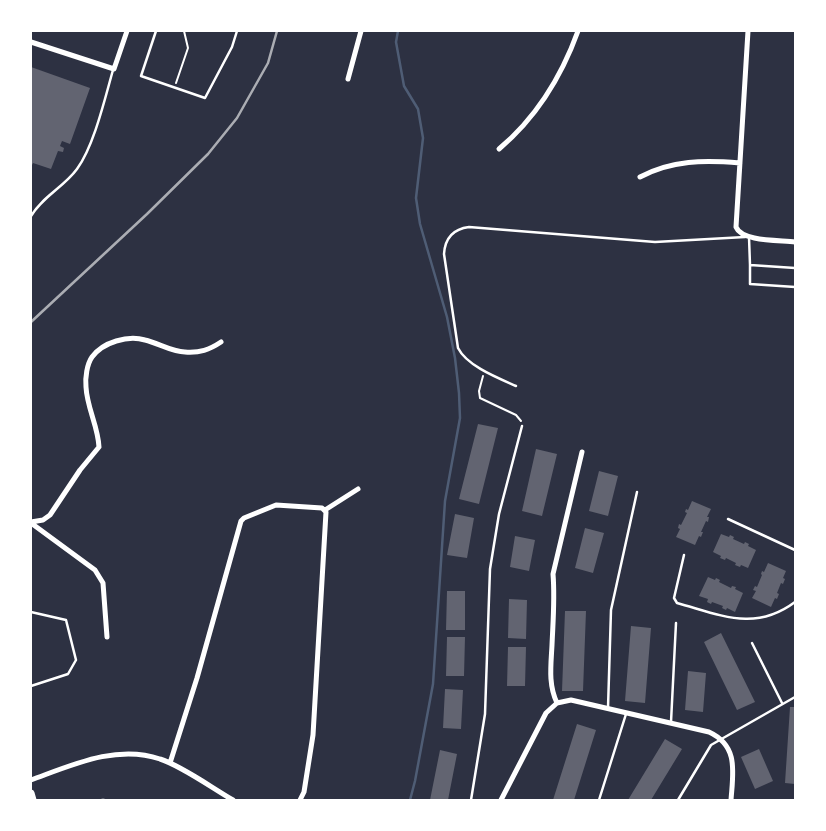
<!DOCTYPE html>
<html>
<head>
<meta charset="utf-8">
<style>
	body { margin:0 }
	#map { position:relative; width:826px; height:831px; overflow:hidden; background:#2d3142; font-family:"Alegreya Sans",sans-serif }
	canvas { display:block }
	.frame { position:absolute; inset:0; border:32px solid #fff; pointer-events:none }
</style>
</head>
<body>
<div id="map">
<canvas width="826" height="831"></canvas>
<div class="frame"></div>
</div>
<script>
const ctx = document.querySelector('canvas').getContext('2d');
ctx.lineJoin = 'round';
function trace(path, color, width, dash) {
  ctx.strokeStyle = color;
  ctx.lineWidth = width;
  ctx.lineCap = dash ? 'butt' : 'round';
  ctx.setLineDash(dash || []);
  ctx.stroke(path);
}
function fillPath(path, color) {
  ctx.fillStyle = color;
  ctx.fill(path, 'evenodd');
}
const stream = new Path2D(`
	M398 31 396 42 404 86 418 109 423 138 416 198 420 224 447 317 455 358 459 393 460 418 445 501 433 684 415 781 410 800`);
const building = new Path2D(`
	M31 67 90 88 70 144 62 141 60 146 64 148 63 152 58 151 51 169 33 163 31 167Z
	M478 424 498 428 479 504 459 499Z
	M536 449 557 454 542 516 522 511Z
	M599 471 618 476 608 516 589 511Z
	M692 501 711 509 707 517H709L708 522 706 521 701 532H703L701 537 699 536 695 545 676 537 680 529 678 528 679 524 681 525 687 513 685 512 686 509 688 510Z
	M455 514 474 518 467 558 447 555Z
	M585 528 604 533 593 573 575 568Z
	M721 534 729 537 730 535 734 537 733 539 744 544 745 542 749 544 748 546 756 550 748 568 741 565 740 567 735 565 736 563 726 558 725 560 720 558 721 556 713 552Z
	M515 536 535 540 529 571 510 567Z
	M768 563 786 571 783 578 785 579 783 584 781 583 777 593 779 594 777 599 775 598 771 607 752 598 756 591 753 590 755 586 757 587 762 575 761 574 762 571 764 572Z
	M708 577 715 580 716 578 720 580 719 582 731 588 732 586 736 587 735 589 743 593 735 612 727 608 726 610 722 608 723 606 712 602 711 604 707 602 708 599 699 596Z
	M447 591H465V630H446Z
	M509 599 527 600 526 639 508 638Z
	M565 611H586L583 691H562Z
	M631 626 651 628 645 703 625 701Z
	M721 633 755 702 737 710 704 642Z
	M447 637H465L464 676H446Z
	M508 647H526L525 686H507Z
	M688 671 706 673 703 712 685 710Z
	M445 689 463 690 461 729 443 728Z
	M790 707H795V784L785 783Z
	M577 724 596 730 574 800H553Z
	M665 739 682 749 651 800H628Z
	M759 749 773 781 755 789 741 757Z
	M440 750 457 754 448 800H430Z`);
const path = new Path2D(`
	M176 83 188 48 184 31
	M483 376 479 391 480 398 516 415 521 421`);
const service = new Path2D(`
	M156 31 141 76 205 98 232 47 237 31
	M31 216C43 196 64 187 77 169 94 146 105 98 113 70
	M749 237 750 265 795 268
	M750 265V284L795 287
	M516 386C498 378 467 366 458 348L444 254C445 238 453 229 469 227L655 242 745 237
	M728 519 795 550
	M684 555 674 598 677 603C721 615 755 632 795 602
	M31 612 66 620 76 660 68 674 31 686
	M752 643 782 703
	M608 708 611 610 637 492
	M671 722 676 623
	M102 800H104
	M471 800 485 714 490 569 499 514 522 426
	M599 800 626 714
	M678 800 711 745 795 697`);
const minor = new Path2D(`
	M748 31 736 227C742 242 780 240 795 242
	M31 42 114 69 127 31
	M348 79 361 31
	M499 149C537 117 561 78 578 31
	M640 177C672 160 704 160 740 163
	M325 510 358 489
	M31 522 43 520 50 515 80 470 99 447C98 426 87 408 86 387 85 378 87 364 92 357 103 342 128 335 145 340 158 343 172 352 185 352 200 353 209 350 221 342
	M31 523 95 570 103 583 107 637
	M557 703C548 684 551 665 552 645 553 621 555 598 553 574L582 452
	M170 763 197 678 241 521 244 518 276 505 322 508 326 512 313 735 304 792 300 800
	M31 780C72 765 117 744 160 759 182 766 212 788 233 800
	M501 800 546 713 557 703 571 700 709 732C739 746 733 772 731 800`);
const tertiary = new Path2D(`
	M31 793 33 800`);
const rail = new Path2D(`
	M31 322 147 214 208 154 237 118 268 63 277 31`);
trace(stream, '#4f5d75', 2.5);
fillPath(building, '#626471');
trace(path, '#fff', 2);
trace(service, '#fff', 2.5);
trace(minor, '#fff', 5);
trace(tertiary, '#fff', 7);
trace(rail, '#abadb3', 2.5);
</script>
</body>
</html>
